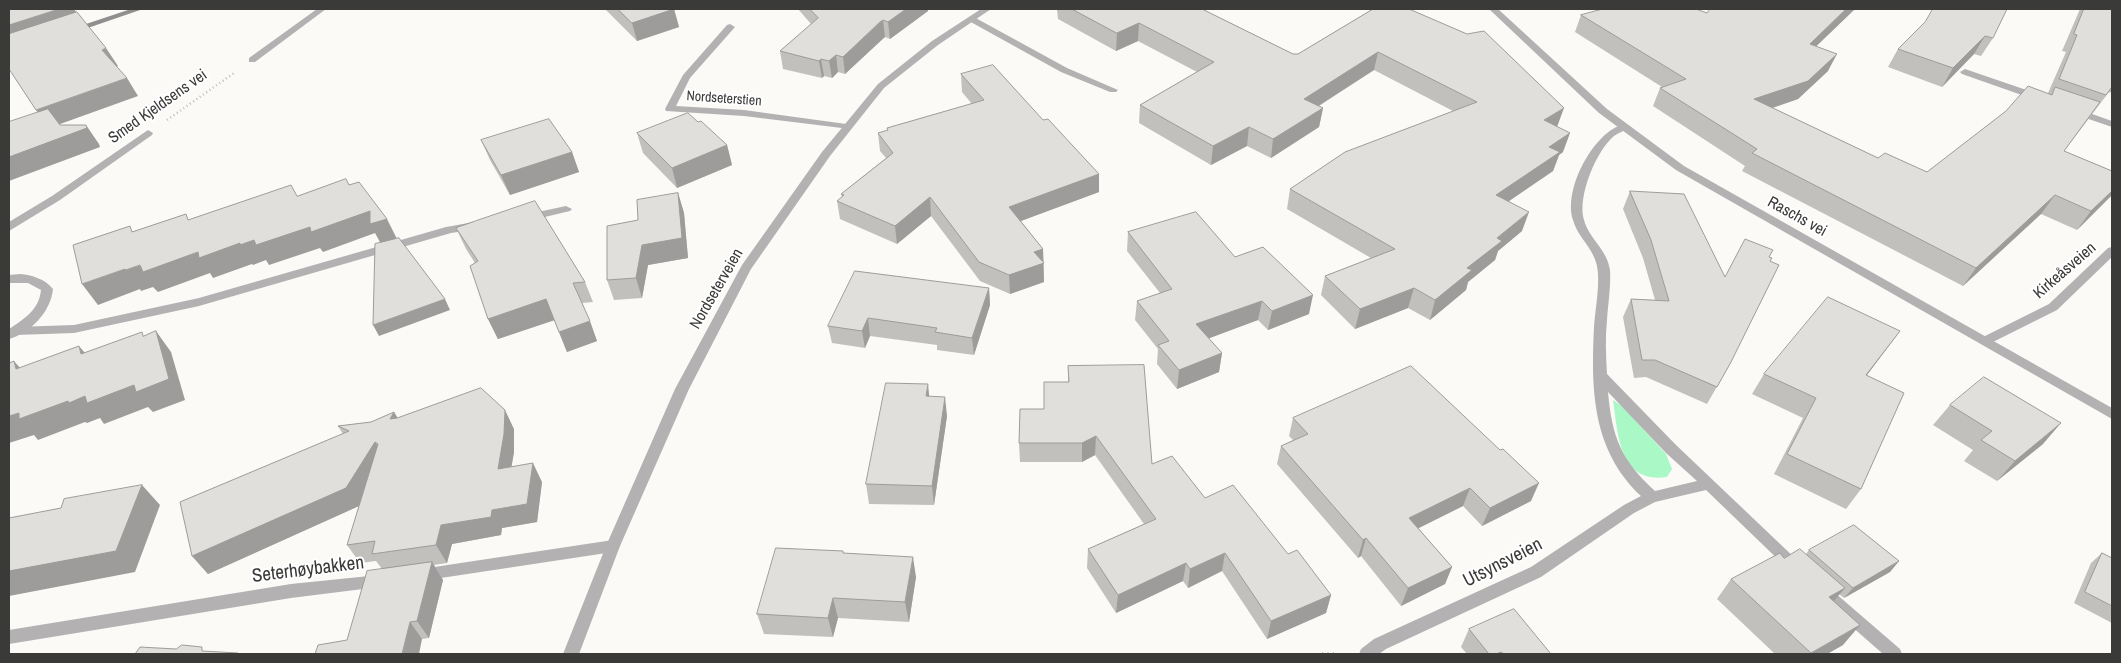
<!DOCTYPE html>
<html>
<head>
<meta charset="utf-8">
<style>
	body { margin:0 }
	#map { position:relative; width:2121px; height:663px; overflow:hidden; background:#fbfaf7; font-family:"Archivo Narrow",sans-serif }
	canvas { display:block }
	.frame { position:absolute; inset:0; border:10px solid #3a3a39; pointer-events:none }
</style>
</head>
<body>
<div id="map">
<canvas width="2121" height="663"></canvas>
<div class="frame"></div>
</div>
<script>
const ctx = document.querySelector('canvas').getContext('2d');
ctx.lineJoin = 'round';
function fillPath(path, color) {
  ctx.fillStyle = color;
  ctx.fill(path, 'evenodd');
}
function trace(path, color, width, dash) {
  ctx.strokeStyle = color;
  ctx.lineWidth = width;
  ctx.lineCap = dash ? 'butt' : 'round';
  ctx.setLineDash(dash || []);
  ctx.stroke(path);
}
function label(font, color, halo, rows, align = 'center') {
  ctx.font = font + ' "Archivo Narrow",sans-serif';
  ctx.lineWidth = 4;
  ctx.setLineDash([]);
  ctx.textBaseline = 'middle';
  ctx.strokeStyle = halo;
  ctx.fillStyle = color;
  for (const [text, x, y, turn = 0] of rows) {
    ctx.save();
    ctx.translate(x, y);
    ctx.rotate((+turn || 0) * Math.PI / 180);
    ctx.textAlign = isNaN(turn) ? turn : align;
    if (halo) ctx.strokeText(text, 0, 0);
    ctx.fillText(text, 0, 0);
    ctx.restore();
  }
}
const green = new Path2D(`
	M1613 400 1623 407 1666 454 1672 469 1667 477C1619 484 1618 434 1613 400Z`);
const pathFar1 = new Path2D(`
	M167 120 234 73`);
const path = new Path2D(`
	M1322 654H1338`);
const service = new Path2D(`
	M317 9H326L255 62H249V58Z
	M972 16 1067 68 1118 90 1116 92H1110L1061 72 969 21V17Z
	M730 24 735 27 690 78 676 106 744 110 846 124 851 127 850 129 744 116 666 111 665 109 683 75 727 25Z
	M1965 69 2041 95 2042 97 2037 100 2033 99 1962 74 1960 72Z
	M2075 108 2112 121V127L2071 113V109Z
	M1624 124 1628 125V129C1623 131 1618 133 1614 136 1596 151 1577 197 1584 220 1589 239 1607 249 1610 270 1611 287 1608 304 1607 320 1605 338 1606 356 1607 374L1676 445 1797 560 1800 564 1797 568 1792 570 1787 568 1706 490 1655 502 1634 513 1541 577 1386 649 1379 654H1359L1361 649 1374 639 1531 567 1624 505 1641 496C1592 450 1591 390 1594 327 1595 310 1599 292 1598 274 1597 249 1579 241 1573 220 1563 190 1593 132 1624 124ZM1608 392 1666 453 1697 481 1655 491C1621 460 1612 437 1608 392Z
	M148 130 153 133 152 135 60 200 9 231V222L52 196Z
	M566 206 572 209 570 211 528 221 522 217 524 215Z
	M474 222 480 226 478 229 451 233 199 306 74 333 15 335 9 331 15 327 74 325 199 298 446 227Z
	M613 540 618 542 620 546 618 550 613 552 421 581 416 580 413 575 416 570 421 569Z
	M379 575 384 576 387 581 384 586 379 587 291 598 9 644V630L291 584Z
	M1822 584 1827 586 1900 649 1902 654H1883L1817 596 1814 591 1817 586Z`);
const minor = new Path2D(`
	M981 9H991L938 45 884 88 830 156 751 269 689 389 620 546 579 654H563L606 546 675 389 742 265 822 152 878 84 932 41Z
	M2112 247V257L2057 310 1989 344H1981L1979 341 1981 338 2049 304 2108 248Z
	M20 274C32 275 45 279 53 289 51 311 31 333 9 339V329C24 319 39 310 41 290L28 283H9V275Z`);
const tertiary = new Path2D(`
	M1489 9H1498L1607 109 1684 166 2112 408V419L1676 170 1599 113Z`);
const secondary = new Path2D(`
	M131 9H143L76 32H70L68 30Z`);
const wall = new Path2D(`
	M605 9H674L679 27 637 41Z
	M798 9H928V11L890 39 885 37 882 39 845 74 838 72 832 78 824 76 822 78 783 69 780 51 811 24Z
	M1057 9H1202L1293 54H1298L1373 9 1557 127 1563 152 1559 155 1553 171 1509 201 1522 231 1498 251 1495 260 1468 282 1466 290 1430 320 1408 308 1355 329 1321 295 1325 276 1371 258 1287 209 1290 189 1453 111 1374 70 1319 106 1323 108 1319 127 1271 158 1247 146 1211 165 1139 123 1140 105 1197 72 1138 41 1116 51 1058 19Z
	M1855 9 1816 46 1828 71 1798 99 1772 108 1878 158 1927 172 2048 93 2066 52 2062 51 2080 9H2112V93L2109 92 2064 151 2112 171V195L2077 230 2041 214 1963 286 1742 171 1745 166 1653 106 1660 88 1662 87 1575 32 1581 15 1707 13Z
	M1925 22 1993 38 1981 56 1974 54 1942 87 1888 67 1898 49Z
	M961 74 1043 120 1099 174V192L1021 221 1043 249 1044 282 1010 294 980 281 931 216 897 244 840 219 837 201 842 197 841 194 886 158 880 151 878 133 887 131V128L972 104 962 92Z
	M637 133 727 145 732 165 677 188 643 153Z
	M481 140 572 152 579 172 510 195 490 160Z
	M1630 191 1725 277 1769 257 1731 362 1707 404 1646 377 1634 378 1623 317 1631 299 1655 300 1643 258 1623 209Z
	M678 193 684 213 688 258 648 265 642 298 614 300 607 280 638 220Z
	M456 228 585 282 593 302 582 303 597 341 567 352 554 320 498 339 488 319 475 263 466 249Z
	M1128 232 1235 257 1309 314 1268 330 1258 320 1208 338 1222 353 1219 372 1177 389 1157 364 1158 349 1135 320 1137 301 1160 293 1127 251Z
	M989 288 990 305 974 355 937 350V345L870 336 865 348 832 343 828 326Z
	M1900 331 1867 375 1861 489 1846 509 1774 474 1803 418 1752 394 1764 374Z
	M1068 366 1152 464 1288 554 1331 595 1326 613 1267 639 1222 571 1188 588 1183 581 1116 613 1087 568 1088 549 1144 524 1095 455 1082 462H1020L1019 443 1044 409 1068 382Z
	M929 397 947 416 934 505 869 504 866 484Z
	M1950 405 2043 444 1997 481 1964 461 1973 450 1933 425Z
	M394 412 398 418 514 429V452L511 467 542 482 537 522 502 528 501 535 452 544 447 563 434 565 443 580 429 638 422 639 347 640 382 569 376 561 360 563 347 545 359 506 208 574 192 556 343 434 338 426 371 422Z
	M1293 418 1531 501 1482 526 1463 506 1418 528 1452 567 1445 584 1401 606 1361 556 1358 558 1277 464 1281 446 1293 440 1289 436Z
	M1809 550 1899 561 1890 572 1844 598 1839 594 1833 601 1843 645 1827 654H1775L1717 599 1731 579 1784 558 1806 554Z
	M2102 553 2112 558V623L2074 603 2091 563Z
	M844 554 916 577 909 622 838 618 833 637 764 634 757 614Z
	M1469 629 1551 654H1467L1461 647Z`);
const shadedWall = new Path2D(`
	M59 9H74L83 22 9 46V25Z
	M674 9 679 27 637 41 632 23Z
	M906 9H928V11L890 39 888 22Z
	M1846 9H1855L1801 61 1810 44Z
	M883 20 885 37 845 74 843 57Z
	M1139 23 1138 41 1116 51 1117 33Z
	M1985 36 1974 54 1942 87 1953 68Z
	M106 48 118 66 114 68 102 50Z
	M1378 52 1374 70 1301 117 1304 99Z
	M1837 54 1828 71 1798 99 1746 117 1754 99Z
	M836 55 838 72 832 78 829 61Z
	M821 59 824 76 822 78 819 61Z
	M127 78 138 96 49 128 36 110Z
	M1323 108 1319 127 1271 158 1273 139Z
	M1564 108 1557 127 1544 120Z
	M86 125 99 144 100 147 9 181V157Z
	M1249 127 1247 146 1211 165 1213 146Z
	M1570 133 1563 152 1559 155 1553 171 1490 214 1496 195 1549 147Z
	M727 145 732 165 677 188 672 168Z
	M572 152 579 172 510 195 501 175Z
	M1099 174V192L1010 225 1009 207Z
	M2112 191V195L2077 230 2091 211Z
	M678 193 684 213 688 258 648 265 642 298 636 278 642 245Z
	M2055 195 2041 214 1963 286 1976 268Z
	M930 197 931 216 897 244 895 226Z
	M370 211 387 219 397 239 381 244 375 233 323 252 320 248 269 265 266 260 253 265 252 264 213 278 210 273 158 292 153 287 141 291 140 289 98 305 82 284 125 269 310 227Z
	M1529 212 1522 231 1498 251 1495 260 1468 282 1466 290 1430 320 1435 300 1497 238Z
	M1043 249 1044 282 1010 294 1009 275 1034 252Z
	M989 288 990 305 974 355 972 338Z
	M1414 288 1408 308 1355 329 1360 309Z
	M1313 295 1309 314 1268 330 1272 311Z
	M445 299 450 310 379 336 373 325Z
	M546 299 555 320 498 339 488 319Z
	M1262 301 1258 320 1194 344 1196 324Z
	M868 318 870 336 865 348 862 331Z
	M590 321 597 341 567 352 559 332Z
	M156 331 171 352 185 400 153 412 148 407 104 424 100 418 87 423 85 422 38 440 34 435 9 443V416L19 413 85 396Z
	M1900 331 1852 395 1866 375Z
	M79 346 96 366 81 354Z
	M1222 353 1219 372 1177 389 1179 370Z
	M14 361 32 382 16 369Z
	M928 384 930 404 926 396Z
	M945 397 947 416 934 505 932 486Z
	M505 410 514 429V452L508 488 498 469Z
	M394 412 405 431 390 419Z
	M2061 423 2043 444 1997 481 2015 461Z
	M1096 436 1095 455 1082 462V443Z
	M375 442 387 461 359 506 208 574 192 556Z
	M533 463 542 482 537 522 502 528 501 535 452 544 447 563 436 545 441 525 492 510Z
	M1539 483 1531 501 1482 526 1490 508Z
	M142 485 160 505 135 572 9 596V571Z
	M1470 488 1463 506 1403 536 1409 518Z
	M1366 538 1361 556 1358 558 1363 540Z
	M1225 553 1222 571 1188 588 1190 569Z
	M913 557 916 577 909 622 905 602Z
	M1899 561 1890 572 1844 598 1853 588Z
	M432 562 443 580 429 638 417 621Z
	M1186 563 1183 581 1116 613 1118 595Z
	M1452 567 1445 584 1401 606 1408 588Z
	M1845 588 1828 608 1829 597Z
	M1331 595 1326 613 1267 639 1271 621Z
	M833 598 838 618 833 637 828 618Z
	M410 622 422 639 419 654H402Z
	M1860 625 1843 645 1827 654H1810Z`);
const building = new Path2D(`
	M9 9H59L9 25Z
	M618 9H674L632 23Z
	M810 9H906L888 22 883 20 880 22 843 57 836 55 829 61 821 59 819 61 780 51 818 18Z
	M1072 9H1202L1293 54H1298L1373 9H1409L1467 34 1484 31 1564 108 1544 120 1570 133 1549 147 1560 152 1496 195 1529 212 1497 238 1502 241 1467 268 1472 270 1435 300 1414 288 1360 309 1325 276 1395 249 1290 189 1345 152 1477 102 1378 52 1304 99 1323 108 1273 139 1249 127 1213 146 1140 105 1214 62 1139 23 1117 33Z
	M1603 9H1696L1707 13 1710 9H1846L1810 44 1837 54 1808 81 1754 99 1878 158 1885 153 1927 172 2006 111 2028 86 2052 95 2055 87 2100 102 2064 151 2112 171V191L2091 211 2055 195 1976 268 1752 153 1757 149 1660 88 1686 79 1581 15Z
	M1933 9H2007L1993 38 1985 36 1953 68 1898 49 1925 22Z
	M2084 9H2112V87L2106 95 2059 79 2077 35 2074 34Z
	M77 12 106 48 102 50 127 78 36 110 9 69V34Z
	M993 65 1043 120 1048 119 1099 174 1009 207 1043 249 1034 252 1044 263 1009 275 979 262 930 197 895 226 837 201 844 195 841 194 893 153 878 133 888 130 887 128 984 100 961 74Z
	M48 109 60 125H86L87 128 9 157V122Z
	M688 113 698 122 701 121 727 145 672 168 637 133Z
	M549 119 572 152 501 175 481 140Z
	M346 179 349 185 359 182 387 219 370 224V211L311 232 310 227 256 245 254 240 240 245V243L199 258 198 252 143 272 140 265 126 270 125 269 82 284 73 245 130 226 132 232 186 214 188 220 291 185 297 196Z
	M1630 191 1684 194 1725 277 1745 239 1773 250 1769 257 1772 258 1770 261 1779 265 1731 362 1717 387 1655 360H1642L1631 299 1669 301 1651 240Z
	M678 193 682 238 642 245 636 278 607 280V226L638 220 637 200Z
	M535 201 585 282 573 283 590 321 559 332 546 299 488 319 470 266 478 261 456 228Z
	M1196 212 1235 257 1263 247 1313 295 1272 311 1262 301 1196 324 1222 353 1179 370 1158 345 1169 341 1137 301 1172 289 1128 232Z
	M399 238 445 299 373 325 375 244Z
	M855 271 989 288 972 338 935 332 937 328 868 318 862 331 828 326Z
	M1828 297 1900 331 1866 375 1904 393 1861 489 1787 454 1816 398 1764 374Z
	M156 331 169 379 136 392 134 385 87 403 85 396 69 403 68 401 19 419V413L9 416V363L14 361 16 369 79 346 81 354 142 332 143 336Z
	M1144 365 1152 464 1172 456 1205 498 1233 485 1288 554 1297 550 1331 595 1271 621 1225 553 1190 569 1186 563 1118 595 1088 549 1156 519 1096 436 1082 443H1019L1020 409H1044V382H1069L1068 366Z
	M1411 366 1500 450 1503 449 1539 483 1490 508 1470 488 1409 518 1452 567 1408 588 1366 538 1363 540 1281 446 1308 434 1293 418Z
	M1984 377 2061 423 2015 461 1981 440 1992 431 1950 405Z
	M886 383 928 384 926 396 945 397 932 486 866 484Z
	M481 388 505 410 504 434 498 469 533 463 527 504 492 510 491 517 441 525 436 545 372 554 375 541 347 545 378 444 375 442 346 488 192 556 180 502 349 431 338 426 371 422 394 412 390 419 397 418Z
	M142 485 116 551 9 571V518L61 508 64 499Z
	M1854 525 1899 561 1853 588 1809 550Z
	M776 548 843 551V553L913 557 905 602 833 598 828 618 757 614Z
	M1800 549 1845 588 1829 597 1860 625 1811 653 1731 579 1780 553 1784 558Z
	M2102 553 2112 558V606L2085 592Z
	M432 562 417 621 410 622 402 654H315L318 645 347 640 367 571Z
	M1514 609 1551 654H1504L1501 652 1496 654H1489L1469 629Z
	M182 645 202 647V651L238 653V654H135L140 647 176 649Z`);
const farStreetnames = [
	["Nordseterstien",724,99,4]
];
const streetNames = [
	["Smed Kjeldsens vei",158,107,-35],
	["Raschs vei",1797,217,29],
	["Kirkeåsveien",2065,271,-41],
	["Nordseterveien",717,289,-60]
];
const nearStreetnames = [
	["Utsynsveien",1503,563,-27],
	["Seterhøybakken",308,570,-7]
];
fillPath(green, '#a9f8c6');
trace(pathFar1, '#bfbebc', 2.5, [1, 3]);
trace(path, '#bfbebc', 4, [1, 4.5]);
fillPath(service, '#b3b1b2');
fillPath(minor, '#b3b1b2');
fillPath(tertiary, '#b3b1b2');
fillPath(secondary, '#908e8e');
fillPath(wall, '#c1c0bd');
fillPath(shadedWall, '#9d9c9a');
fillPath(building, '#e0dfdc');
trace(building, '#9d9c9a', 1);
label('14px', '#3a3a39', '#fff', farStreetnames);
label('16px', '#3a3a39', '#fff', streetNames);
label('19px', '#3a3a39', '#fff', nearStreetnames);
</script>
</body>
</html>
